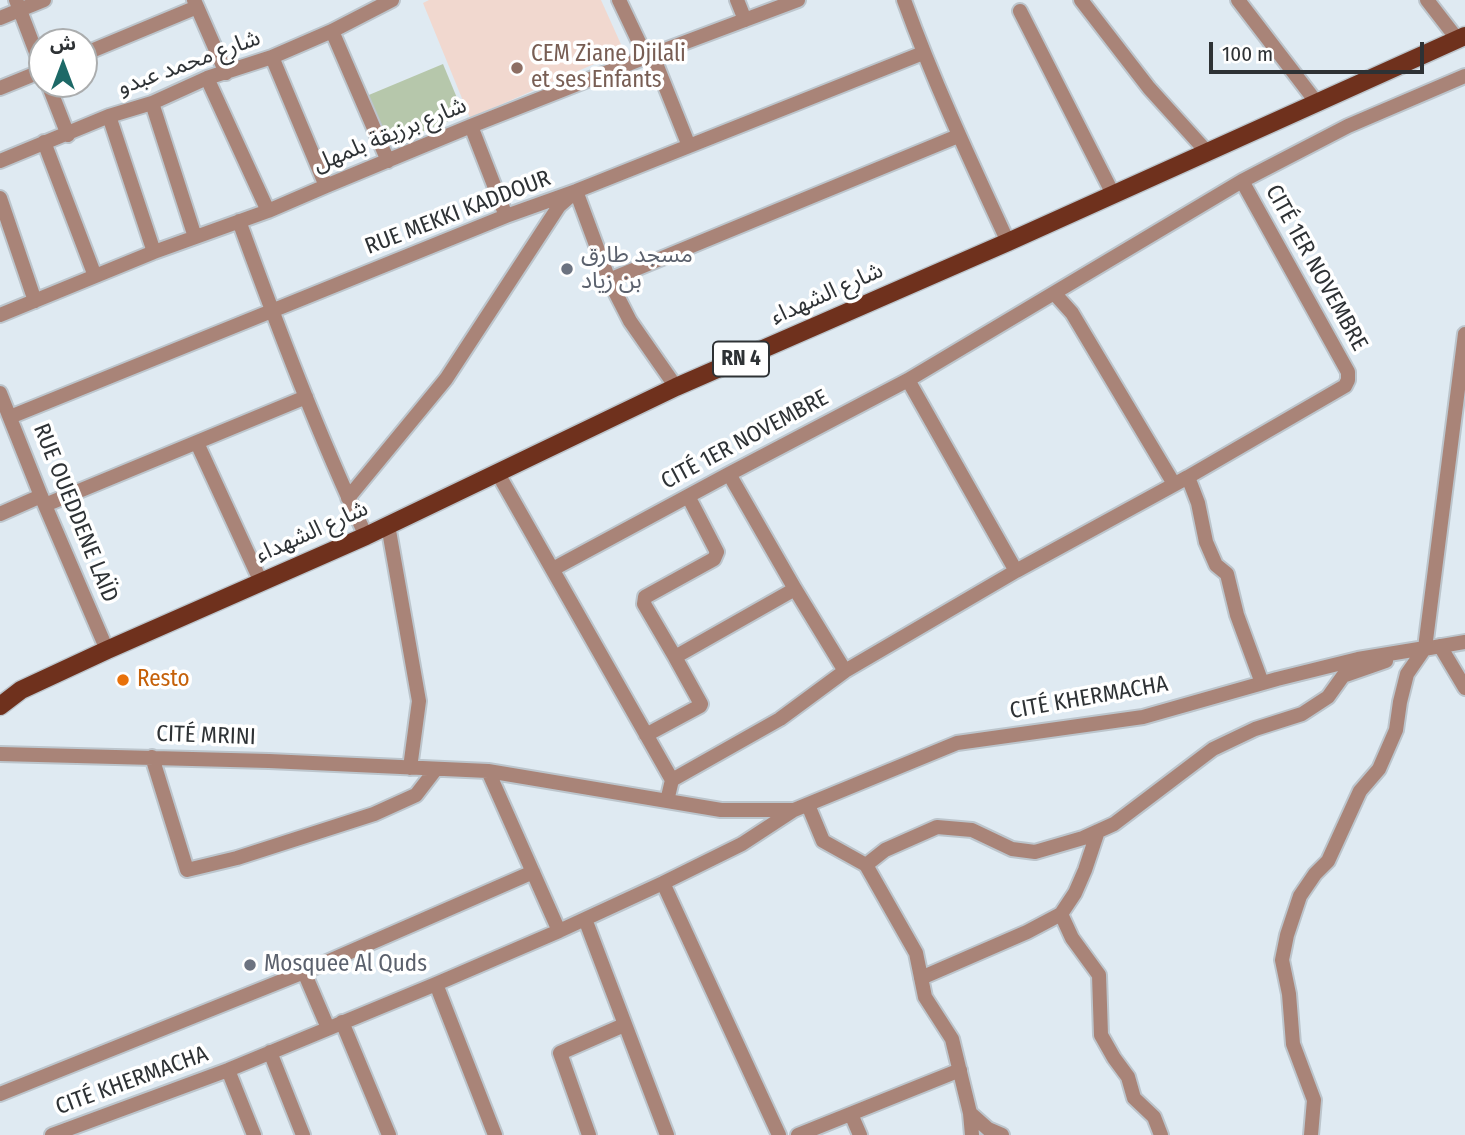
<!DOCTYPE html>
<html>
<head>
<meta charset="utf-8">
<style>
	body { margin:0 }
	#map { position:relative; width:1465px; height:1135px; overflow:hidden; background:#dfeaf2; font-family:"Fira Sans Condensed","Noto Sans Arabic",sans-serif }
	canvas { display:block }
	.north { position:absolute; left:28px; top:28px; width:70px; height:70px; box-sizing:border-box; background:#fff; border:2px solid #abadae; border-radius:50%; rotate:0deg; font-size:19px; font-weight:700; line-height:28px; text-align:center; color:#2e3235 }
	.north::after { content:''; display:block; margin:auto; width:24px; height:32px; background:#1d6967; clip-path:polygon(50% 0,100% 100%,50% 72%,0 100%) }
	.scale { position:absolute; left:1209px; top:42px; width:215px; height:32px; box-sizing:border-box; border:4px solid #2e3235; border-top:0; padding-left:9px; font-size:21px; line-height:24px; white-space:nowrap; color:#2e3235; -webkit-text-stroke:5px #fff; paint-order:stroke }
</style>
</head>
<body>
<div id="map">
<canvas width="1465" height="1135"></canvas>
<div class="north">ش</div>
<div class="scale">100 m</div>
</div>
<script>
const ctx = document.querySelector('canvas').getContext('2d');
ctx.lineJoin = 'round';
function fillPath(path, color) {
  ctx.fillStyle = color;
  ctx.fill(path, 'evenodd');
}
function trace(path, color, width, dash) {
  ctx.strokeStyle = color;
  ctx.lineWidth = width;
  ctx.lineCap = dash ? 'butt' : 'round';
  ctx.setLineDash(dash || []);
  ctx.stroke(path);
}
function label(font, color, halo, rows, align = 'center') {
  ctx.font = font + ' "Fira Sans Condensed","Noto Sans Arabic",sans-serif';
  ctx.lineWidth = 7;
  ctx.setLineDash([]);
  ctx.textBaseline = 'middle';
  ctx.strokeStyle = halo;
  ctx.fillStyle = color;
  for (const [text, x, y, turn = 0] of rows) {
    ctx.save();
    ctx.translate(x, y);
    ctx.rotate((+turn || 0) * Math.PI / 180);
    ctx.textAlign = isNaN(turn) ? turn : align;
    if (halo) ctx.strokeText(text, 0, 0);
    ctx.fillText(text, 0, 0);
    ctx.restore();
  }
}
const education = new Path2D(`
	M429 0H601L624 51 470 118 423 3Z`);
const green = new Path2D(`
	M443 64 464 115 384 147 364 97Z`);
const minor = new Path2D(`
	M16 0 42 68
	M194 0 226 73
	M619 0 646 57
	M737 0 745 20
	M904 0C934 83 971 162 1008 242
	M1081 0 1149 88 1207 152
	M1238 0 1317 103
	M1427 0 1458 40
	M1020 11 1113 194
	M0 18 44 0
	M332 31 388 161
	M84 54 197 7
	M653 56 689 146
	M272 57 326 186
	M207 78 268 211
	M48 84 68 135
	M0 88 42 71
	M152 103 195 237
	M109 116 154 252
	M471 126 506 216
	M44 142 95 276
	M0 161 109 116 152 103 207 78 272 57 332 31 392 0
	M0 198 35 301
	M239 221C278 328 318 434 366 536
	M609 280 958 136
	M1054 293 1072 313 1174 484
	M0 315 154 252 268 211 326 186 471 126 646 57 798 0
	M908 380 1016 571
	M0 393 41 496 107 650
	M10 417 506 216 576 191 923 53
	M197 443 261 582
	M497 472 672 780 667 801
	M729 474 795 589 845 671
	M1188 477 1198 503 1206 542 1216 565 1227 574 1237 615 1262 683
	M348 498 446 379 559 206 576 191 609 280 630 321 676 387
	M45 505 306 397
	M0 514 41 496
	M388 525 419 701 410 768
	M553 569 729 474 908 380 1242 181 1348 126 1465 76
	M1440 646 1465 688
	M1418 650 1465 642
	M675 657 644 604 645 597 714 559 717 552 688 496
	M646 735 700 706 701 704 675 657 795 589
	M0 754 269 761 488 771 721 810H793
	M152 757 187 870 237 858 374 814 416 795 436 769
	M488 771 559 931
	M672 780 780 719 845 671 1016 571 1188 477 1345 386 1348 380V372L1242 181
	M808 805 823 841 866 865 916 953 925 997 952 1039 970 1113 972 1135
	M866 865 885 850 937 827 972 830 1012 849 1035 852 1083 838 1114 824 1213 749 1255 729 1302 714 1328 697 1343 676 1386 661
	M663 883 779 1135
	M1061 914 1072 938 1099 975 1101 1035 1114 1058 1128 1077 1134 1098 1154 1117 1161 1135
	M585 919 667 1135
	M304 972 328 1028
	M921 978 1027 932 1061 914 1075 893 1085 870 1098 831
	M436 984 495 1135
	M342 1022 389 1135
	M270 1052 303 1135
	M228 1070 254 1135
	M0 1094 304 972 533 872
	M970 1113 988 1129 1002 1135
	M851 1114 860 1135
	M52 1135 228 1070 436 984 559 931 663 883 742 844 794 810 957 743 1143 717 1277 679 1358 659 1425 648 1465 334
	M589 1135 560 1053 624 1025
	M798 1135 960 1070
	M1311 1135 1314 1100 1293 1044 1289 994 1282 960 1287 935 1300 896 1315 874 1328 861 1360 791 1379 769 1396 730 1400 702 1407 674 1425 648`);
const major = new Path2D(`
	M0 706 21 690 107 650 366 536 676 387 1008 242 1465 36`);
const markers = [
	[517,68,7,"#8d6e63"],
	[567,269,7,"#6b7280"],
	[123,680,7,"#e8710a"],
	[250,965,7,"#6b7280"]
];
const shields = [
	[741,359,56]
];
const shieldNames = [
	["RN 4",741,359]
];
const educationNames = [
	["CEM Ziane Djilali",531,55],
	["et ses Enfants",531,81]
];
const streetNames = [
	["شارع محمد عبدو",189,63,-20],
	["شارع برزيقة بلمهل",390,135,-22],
	["RUE MEKKI KADDOUR",458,213,-21],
	["CITÉ 1ER NOVEMBRE",1316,268,61],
	["شارع الشهداء",827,294,-24],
	["CITÉ 1ER NOVEMBRE",745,440,-28],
	["RUE OUEDDENE LAÏD",75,513,68],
	["شارع الشهداء",312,532,-24],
	["CITÉ KHERMACHA",1089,698,-10],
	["CITÉ MRINI",206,736,2],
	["CITÉ KHERMACHA",132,1081,-20]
];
const worshipNames = [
	["مسجد طارق",581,256],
	["بن زياد",581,282],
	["Mosquee Al Quds",264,965]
];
const foodNames = [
	["Resto",137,680]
];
fillPath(education, '#f1d8cf');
fillPath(green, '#b6c7ab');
trace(minor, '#bcc5cc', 18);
trace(major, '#bcc5cc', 21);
trace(minor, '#a98478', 14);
trace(major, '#6f311d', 18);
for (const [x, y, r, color] of markers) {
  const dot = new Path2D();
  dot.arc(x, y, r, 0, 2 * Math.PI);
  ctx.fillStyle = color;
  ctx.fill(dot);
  trace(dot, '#fff', 2.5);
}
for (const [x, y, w] of shields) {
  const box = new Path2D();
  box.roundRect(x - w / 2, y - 17.5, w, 35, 5);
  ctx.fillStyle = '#fff';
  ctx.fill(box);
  trace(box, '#2e3235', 2);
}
label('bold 21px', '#2e3235', null, shieldNames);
label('23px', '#785e54', '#fff', educationNames, 'left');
label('23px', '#2e3235', '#fff', streetNames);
label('23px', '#5b616d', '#fff', worshipNames, 'left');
label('23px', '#c56008', '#fff', foodNames, 'left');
</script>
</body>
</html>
